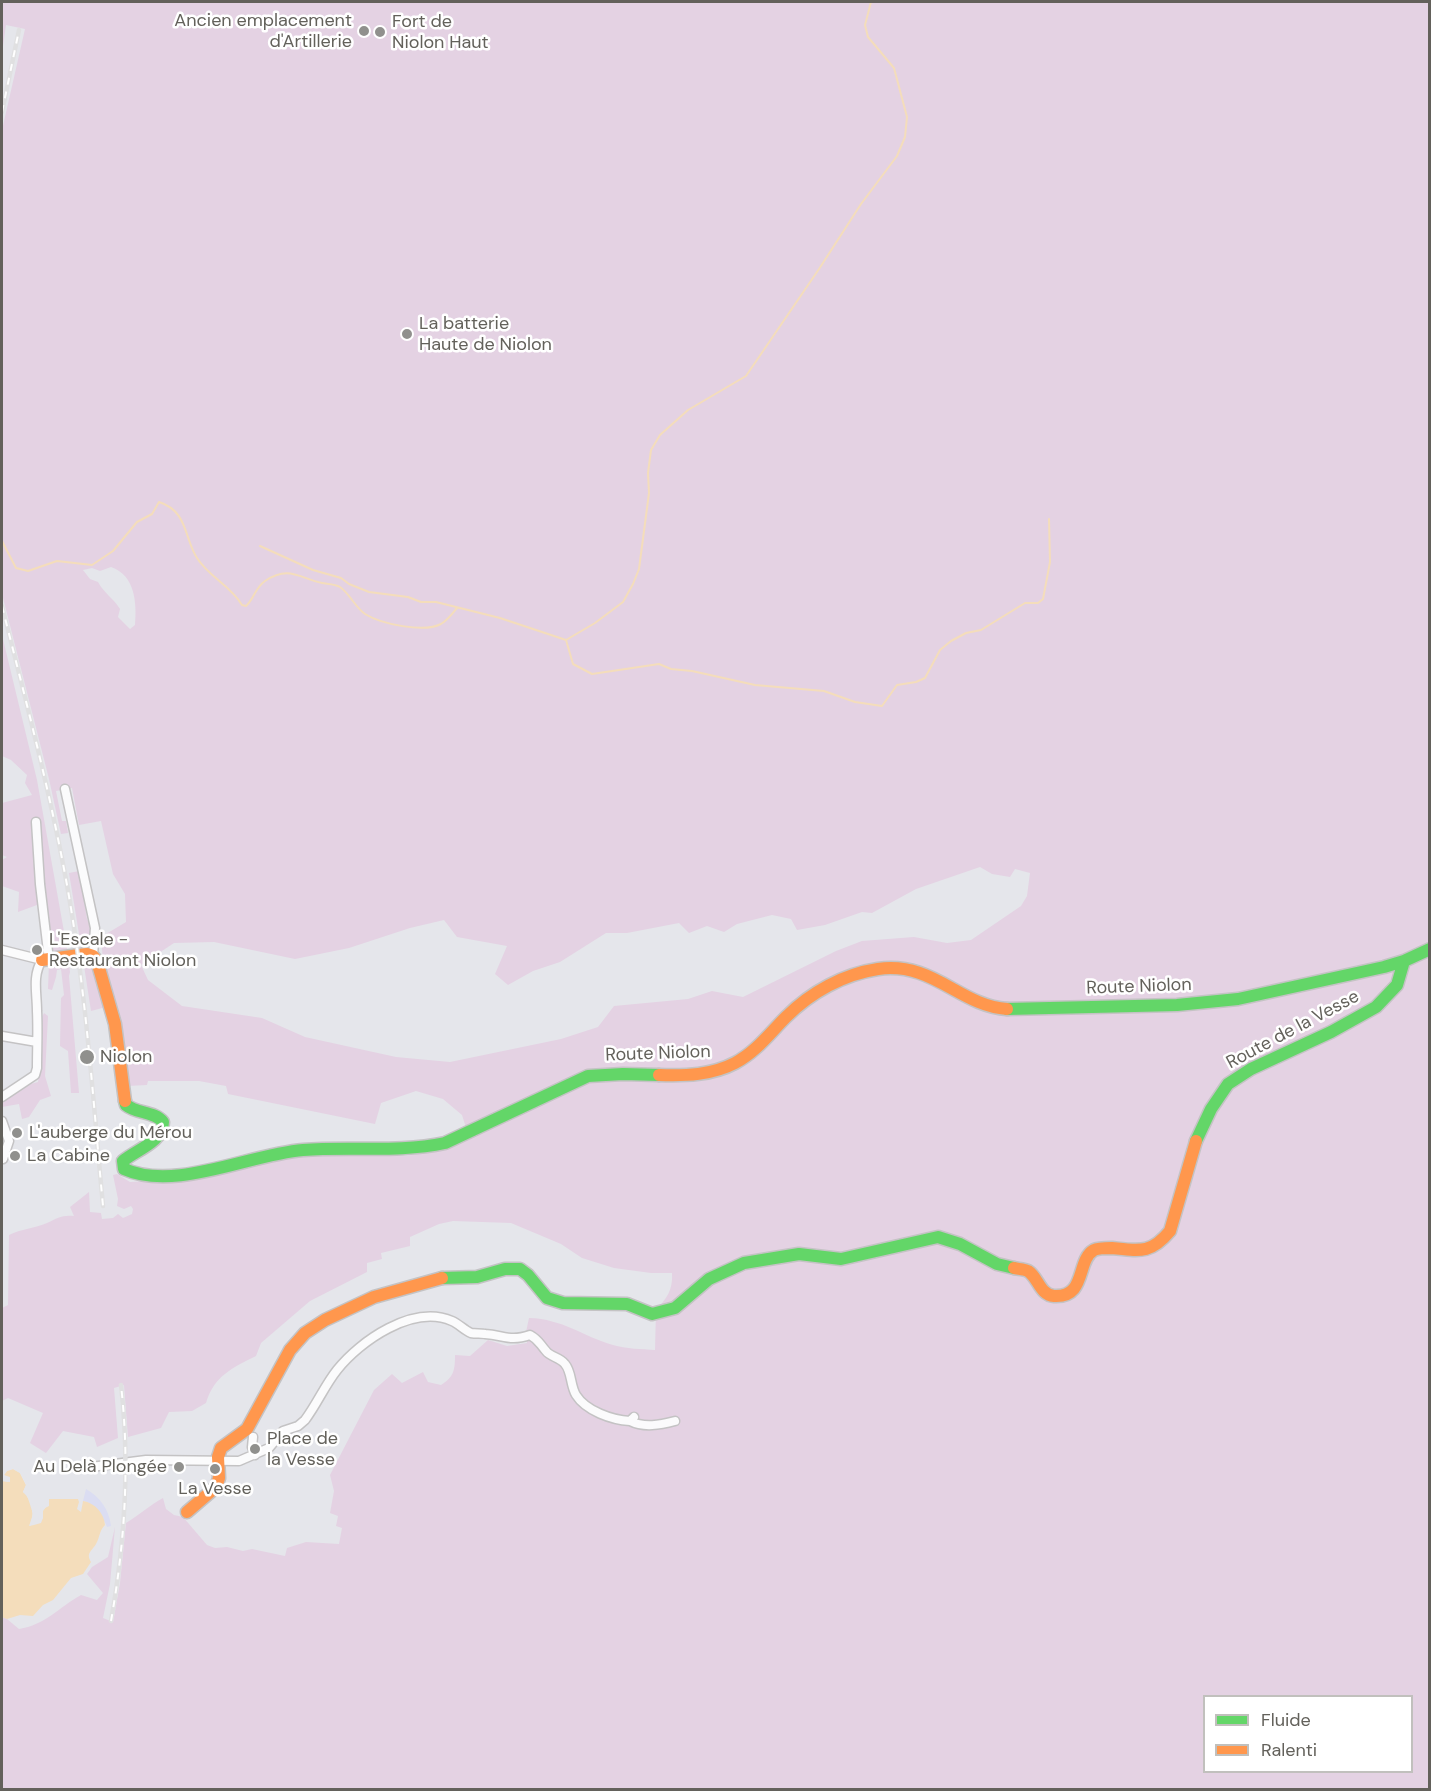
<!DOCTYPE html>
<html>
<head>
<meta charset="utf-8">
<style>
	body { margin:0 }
	#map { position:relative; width:1431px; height:1791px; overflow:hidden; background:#e5e6eb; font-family:"DM Sans",sans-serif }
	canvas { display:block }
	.frame { position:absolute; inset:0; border:3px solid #63615b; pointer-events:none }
	.legend { position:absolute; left:1203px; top:1695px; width:210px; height:78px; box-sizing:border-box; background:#fff; border:2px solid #c1c0bd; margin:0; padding:8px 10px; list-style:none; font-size:18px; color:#63615b }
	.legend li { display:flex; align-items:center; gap:12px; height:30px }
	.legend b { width:30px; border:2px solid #c1c0bd }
</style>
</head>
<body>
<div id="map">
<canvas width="1431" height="1791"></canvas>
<div class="frame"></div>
<ul class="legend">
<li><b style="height:8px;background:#63d668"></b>Fluide</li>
<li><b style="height:8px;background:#ff974d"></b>Ralenti</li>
</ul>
</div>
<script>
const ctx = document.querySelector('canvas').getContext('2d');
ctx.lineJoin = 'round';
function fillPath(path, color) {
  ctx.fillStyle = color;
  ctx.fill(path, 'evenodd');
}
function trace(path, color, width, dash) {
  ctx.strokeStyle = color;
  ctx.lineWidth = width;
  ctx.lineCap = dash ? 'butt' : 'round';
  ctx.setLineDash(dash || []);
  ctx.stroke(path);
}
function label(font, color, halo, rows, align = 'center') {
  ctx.font = font + ' "DM Sans",sans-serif';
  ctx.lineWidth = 5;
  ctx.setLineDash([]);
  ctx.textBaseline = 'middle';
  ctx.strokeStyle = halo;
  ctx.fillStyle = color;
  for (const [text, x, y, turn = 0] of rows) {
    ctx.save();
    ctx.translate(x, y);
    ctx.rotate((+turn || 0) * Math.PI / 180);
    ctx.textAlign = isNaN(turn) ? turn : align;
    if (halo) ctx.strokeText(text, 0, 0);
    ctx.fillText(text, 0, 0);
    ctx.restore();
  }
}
const green = new Path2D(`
	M2 2H1429V1789H2V1617L7 1619 19 1629C45 1625 58 1608 81 1595L97 1600 103 1593 87 1574 92 1567 108 1557 115 1527 110 1584 103 1618 113 1622 120 1583 126 1523C139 1515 150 1505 163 1498L166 1509 174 1515 183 1517 207 1545 215 1548 227 1547 243 1551 252 1549 285 1556 287 1548 306 1542 339 1544 342 1528 336 1526 338 1516 330 1513 334 1491 330 1475 374 1390 392 1374 402 1383 423 1372 428 1382 441 1385C454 1377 455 1370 455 1355L470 1356 488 1340 507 1346 527 1343 526 1332 529 1318C563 1319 582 1336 613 1345 626 1349 642 1349 655 1350L656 1310C667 1298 673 1290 672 1273H651L614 1268 582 1258 561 1244 511 1223 453 1221 439 1224 410 1237V1246L381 1253 382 1259 367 1263V1272L310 1301 261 1343 256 1356C232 1368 214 1376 206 1403L192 1411 169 1412 161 1428 128 1437 124 1385 114 1388 118 1438 97 1447 94 1437 63 1431 46 1453 30 1443 43 1413 8 1398 2 1401V1308L8 1305 9 1235C21 1229 35 1228 47 1223 58 1218 61 1215 74 1216L70 1207 89 1192 90 1212 101 1213 102 1219 113 1218 118 1214 123 1218 132 1214 133 1209 131 1206 124 1209 117 1206 118 1199 113 1175 117 1174 130 1182 201 1178 298 1155 407 1156 440 1149 468 1134 462 1115 443 1099 416 1091 381 1103 375 1124 228 1094 226 1086 199 1081H148L147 1085 127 1086 121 1025 103 960 101 937 126 922 125 894 113 874 101 821 79 825 72 788 56 791 62 821H66L68 833 61 834 49 779 2 594V130L25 29 6 25 2 53ZM111 567C135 575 137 603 135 625L130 629 118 617 120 609C114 599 104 593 98 582L90 579 83 570 92 568 100 571ZM980 867 992 874 1010 877 1015 869 1030 873 1027 896 1021 906 971 940 947 943 914 937 862 941 836 951 743 997 712 991 688 999 614 1006 598 1027 561 1039 450 1062 396 1057 305 1037 262 1018 182 1006 148 980 141 965 174 943 214 942 295 959 349 948 410 928 444 920 457 937 507 946 495 974 508 985 533 971 560 962 606 933H627L679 923 689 933 707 926 724 932 737 924 772 915 791 919 797 930 825 925 862 912 872 913 916 889ZM1204 1696H1412V1772H1204Z
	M2 635 37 780 68 954 52 957 45 902 18 912 19 892 2 886V860L7 857 2 855V803L32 795 25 783 27 775 11 760 2 756Z
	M79 871 87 919 92 928 91 941 86 951 82 952 69 873Z
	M83 959 92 961 106 1007 91 1011Z
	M68 960 70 972 69 976 79 1093H71L68 1051 60 1046 61 998 64 995 61 969 57 970 56 977 52 990 48 989 49 963Z
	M44 1013 48 1016 45 1076 51 1096 40 1100 29 1117 22 1119 19 1104 2 1107C4 1091 24 1086 38 1082 42 1064 37 1025 44 1013Z`);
const sand = new Path2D(`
	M86 1489C100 1497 109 1509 111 1526L107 1527C103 1517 95 1503 83 1501Z`);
const water = new Path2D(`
	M13 1469 20 1473 26 1485 23 1492C32 1500 35 1515 30 1526L43 1518V1509L49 1506V1499H78L79 1502 77 1509 81 1512 83 1501C95 1503 104 1513 105 1525 99 1531 100 1537 96 1544 91 1552 86 1553 91 1562L83 1574 71 1578 53 1600 43 1605 33 1616 20 1615 7 1619 2 1617V1481L9 1482 4 1475 7 1471Z`);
const pier = new Path2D(`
	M13 1466 23 1471 29 1484 26 1490 30 1494 36 1513 35 1522 38 1520 41 1507 45 1504 46 1507 43 1511V1518L41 1523 34 1525 29 1526 33 1514 27 1495 23 1492 26 1485 20 1473 13 1469 7 1471 4 1475 10 1477V1482L2 1481V1478H5L2 1476 4 1471H7V1468Z`);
const stream = new Path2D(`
	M2 541 16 568 28 571 57 561 92 565 113 551 137 522 152 514 159 502C188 511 184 538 197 558 209 577 231 586 242 605L246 606C254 599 255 588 265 581 289 565 299 578 322 583 327 584 335 584 340 587 350 594 355 607 365 614 381 624 424 633 441 624 448 620 452 614 457 608
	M260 546 313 570 341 578 349 584 369 592 408 597 421 602H436L500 618 566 640 573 664 592 674 659 664 671 669 692 671 755 685 824 691 855 702 882 706 897 685 916 682 925 678 940 650 951 641 966 633 981 630 1025 603H1038L1043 599 1050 562 1049 519
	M566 640 595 623 623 602 633 584 639 569 649 493 648 473 651 450 660 435 688 410 746 376 819 269 861 204 897 156 905 137 907 117 894 68 868 37 865 25 871 2`);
const street = new Path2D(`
	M65 789 95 928 93 956
	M36 822 40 884 49 960
	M2 950 42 960C32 976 37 993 37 1011 38 1030 37 1049 37 1068L35 1075 2 1097
	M2 1036 37 1042
	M2 1121 9 1141 3 1159
	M630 1421C644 1428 660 1425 675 1421
	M253 1437 252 1447 255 1455
	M83 1468 146 1460 239 1461 269 1448 283 1431 298 1426 305 1420C317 1404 325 1385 337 1370 360 1341 413 1304 452 1321 459 1324 464 1330 471 1333 476 1334 481 1333 485 1334 504 1335 509 1342 530 1335 539 1340 539 1343 546 1351 550 1357 560 1357 565 1364 572 1372 570 1385 576 1395 586 1411 612 1420 630 1421L634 1417`);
const fast = new Path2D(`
	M1007 1009 1177 1005 1238 999 1384 967 1404 961 1430 949
	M125 1101 126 1105C137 1114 154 1111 163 1122 163 1142 136 1150 123 1161L124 1169C175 1192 250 1154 303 1150 351 1146 398 1153 445 1143L588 1076 623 1074 659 1075
	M1196 1141 1211 1109 1228 1084 1251 1069 1331 1032 1376 1007 1397 985 1404 961
	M442 1278 477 1277 505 1269H520L528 1275 547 1298 563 1303 627 1304 652 1314 675 1308 709 1279 744 1263 799 1254 841 1259 938 1237 960 1244 997 1264 1014 1268`);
const slow = new Path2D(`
	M42 960 87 954 93 956 97 961 115 1024 125 1101
	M659 1075C686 1076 712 1075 735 1063 756 1052 770 1033 786 1017 811 992 844 974 878 969 933 961 960 1006 1007 1009
	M1014 1268C1018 1269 1024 1269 1028 1271 1038 1277 1040 1295 1054 1296 1087 1298 1076 1260 1094 1250 1098 1248 1107 1248 1112 1248 1140 1251 1151 1254 1170 1231L1196 1141
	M187 1512 216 1487 219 1478 218 1457 221 1448 247 1429 290 1350 305 1333 325 1320 374 1297 442 1278`);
const rail = new Path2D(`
	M2 112 19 30
	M2 606C25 698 50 791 67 885 86 991 93 1099 103 1206
	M111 1621C125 1542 130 1464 121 1385`);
const markers = [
	[364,31,6,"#90908d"],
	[380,32,6,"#90908d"],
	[407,334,6,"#90908d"],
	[37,950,6,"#90908d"],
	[87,1057,8,"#90908d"],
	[17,1133,6,"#90908d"],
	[15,1156,6,"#90908d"],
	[255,1449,6,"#90908d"],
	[179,1467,6,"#90908d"],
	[215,1469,6,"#90908d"]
];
const poiNames = [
	["Ancien emplacement",352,21,"right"],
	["d'Artillerie",352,42,"right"],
	["Fort de",392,22],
	["Niolon Haut",392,43],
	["La batterie",419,324],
	["Haute de Niolon",419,345],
	["L'Escale -",49,940],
	["Restaurant Niolon",49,961],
	["Niolon",100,1057],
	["L'auberge du Mérou",29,1133],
	["La Cabine",27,1156],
	["Place de",267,1439],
	["la Vesse",267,1460],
	["Au Delà Plongée",167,1467,"right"],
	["La Vesse",215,1489,"center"]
];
const streetNames = [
	["Route Niolon",1139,987,-2],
	["Route de la Vesse",1293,1030,-28],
	["Route Niolon",658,1054,-2]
];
fillPath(green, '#e4d2e3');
fillPath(sand, '#dbddf2');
fillPath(water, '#f4ddbb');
fillPath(pier, '#e5e6eb');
trace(stream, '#f4ddbb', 2);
trace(street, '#c4c3c4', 11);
trace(fast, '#c4c3c4', 15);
trace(slow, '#c4c3c4', 15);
trace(street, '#fbfbfc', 8);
trace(fast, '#63d668', 12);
trace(slow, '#ff974d', 12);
trace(rail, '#e0e0e1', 4.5);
trace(rail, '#fff', 2, [7]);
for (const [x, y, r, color] of markers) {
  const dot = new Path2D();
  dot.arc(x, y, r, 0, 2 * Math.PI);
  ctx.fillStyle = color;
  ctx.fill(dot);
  trace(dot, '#fff', 2);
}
label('18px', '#63615b', '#fff', poiNames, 'left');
label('18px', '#63615b', '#fff', streetNames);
</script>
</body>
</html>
